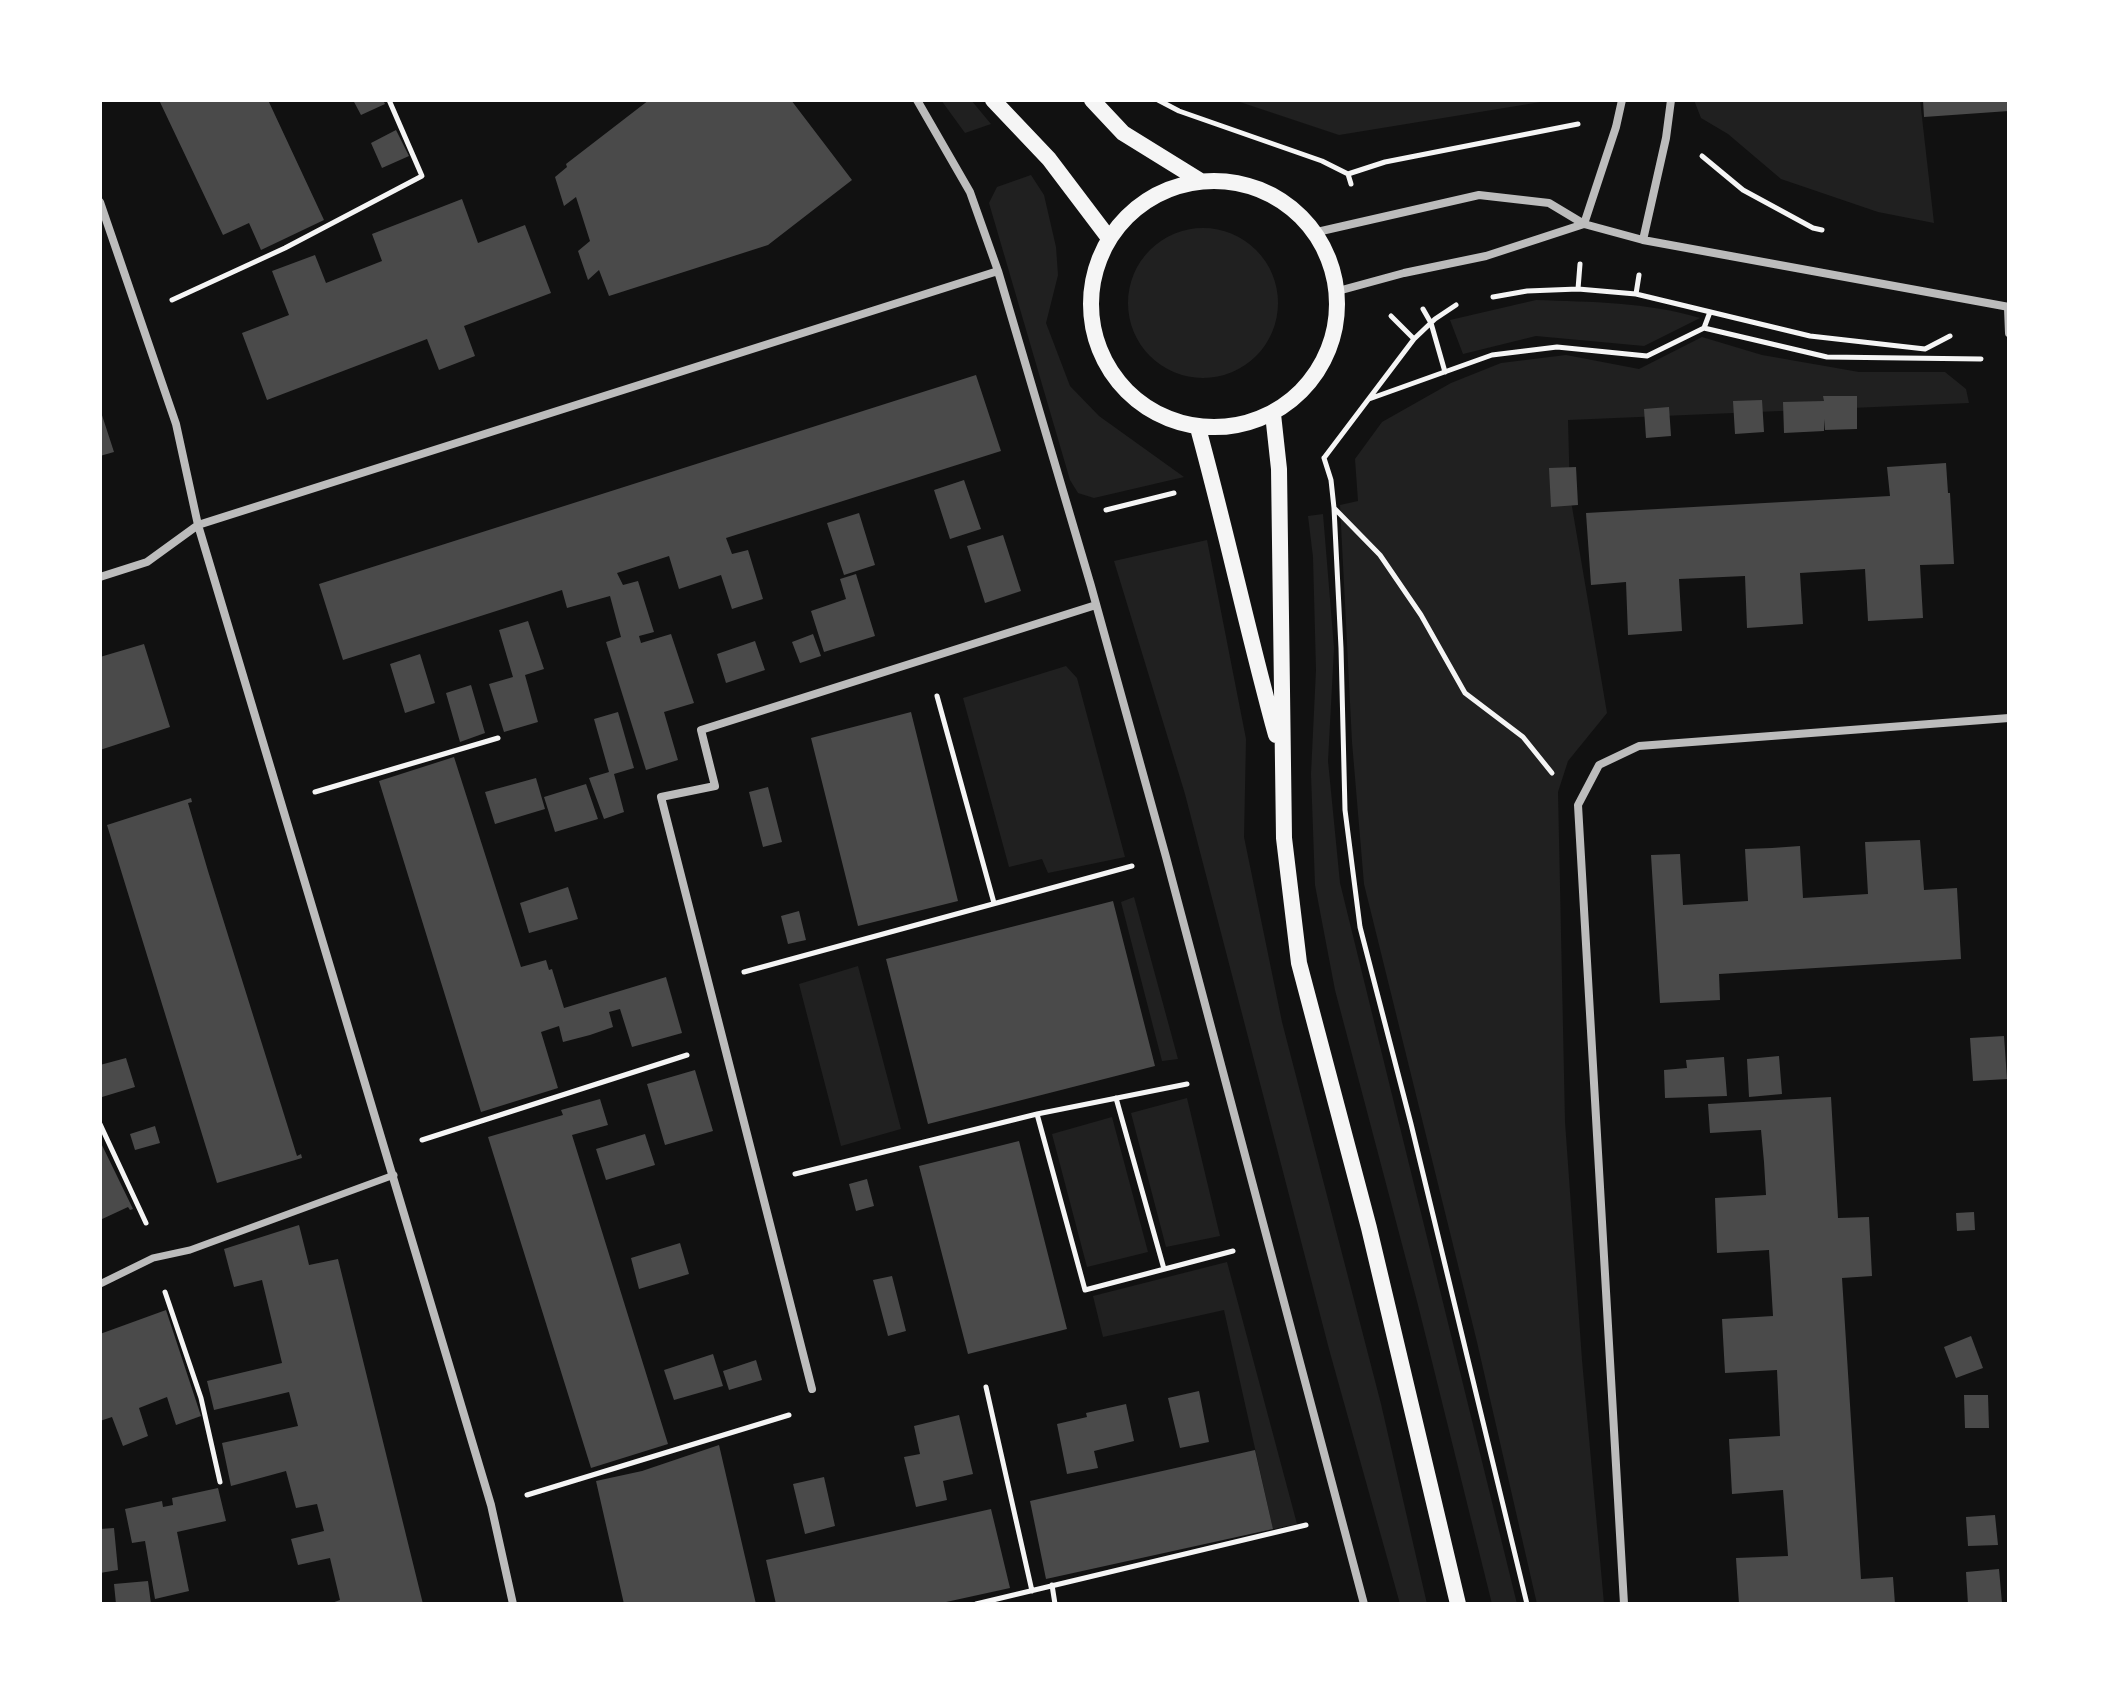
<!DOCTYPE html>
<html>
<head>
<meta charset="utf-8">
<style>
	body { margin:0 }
	#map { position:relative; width:2109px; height:1704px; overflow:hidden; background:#111; font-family:"Noto Sans",sans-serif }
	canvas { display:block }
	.frame { position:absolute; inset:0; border:102px solid #fff; pointer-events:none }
</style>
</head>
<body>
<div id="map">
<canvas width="2109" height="1704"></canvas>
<div class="frame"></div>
</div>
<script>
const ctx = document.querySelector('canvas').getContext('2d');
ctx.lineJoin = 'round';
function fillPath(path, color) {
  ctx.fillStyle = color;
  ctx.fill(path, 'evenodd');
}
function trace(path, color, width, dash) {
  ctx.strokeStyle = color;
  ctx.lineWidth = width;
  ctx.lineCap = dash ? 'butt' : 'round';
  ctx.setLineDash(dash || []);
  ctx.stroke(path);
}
const green = new Path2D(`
	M941 100H971L991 124 965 133Z
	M1234 100H1553L1339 135Z
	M1694 100H1920L1934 223 1878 212 1781 179 1728 134 1701 118Z
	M1031 175 1044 195 1056 247 1058 275 1046 323 1070 386 1099 416 1184 477 1094 498 1078 493 1070 480 989 203 997 187Z
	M1128 303a75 75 0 1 1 150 0a75 75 0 1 1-150 0Z
	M1536 300C1591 302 1647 302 1700 318L1644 346 1536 336 1463 354 1450 320Z
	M1702 337 1762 355 1859 372H1945L1966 389 1969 403 1568 420 1570 495 1607 713 1568 761 1558 792 1565 1122 1582 1360 1604 1604H1537L1477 1342 1364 884 1352 742 1340 505 1358 501 1355 459 1382 422 1451 383 1501 363 1566 355 1639 369Z
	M1323 514 1334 648 1328 761 1340 883 1517 1604H1492L1418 1305 1335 990 1315 885 1311 774 1316 670 1313 557 1308 516Z
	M1207 540 1246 739 1244 837 1282 1022 1381 1404 1427 1604H1400L1329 1349 1185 794 1114 561Z
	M1066 666 1077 678 1125 857 1048 873 1042 859 1009 867 963 698Z
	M1134 897 1178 1059 1162 1061 1121 902Z
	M858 966 901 1129 841 1146 799 984Z
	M1187 1098 1220 1236 1166 1247 1131 1113Z
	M1112 1117 1148 1252 1087 1267 1052 1134Z
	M1227 1262 1297 1524 1273 1529 1224 1310 1103 1337 1093 1296Z`);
const building = new Path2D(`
	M159 100H268L324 220 261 250 249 223 223 235Z
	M353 100H383L385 104 361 115Z
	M649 100H791L852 180 768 245 609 296 599 270 588 280 578 251 590 241 576 197 564 206 555 177 567 167 566 164Z
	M1923 100H2009V111L1924 117Z
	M396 130 409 156 382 168 371 143Z
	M462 199 478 243 525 225 551 293 464 326 475 356 439 370 427 339 267 400 242 333 289 315 272 271 315 255 326 283 382 261 372 234Z
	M976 375 1001 451 726 538 732 554 748 550 763 599 732 609 721 575 679 589 669 556 617 573 623 585 638 581 654 632 639 636 641 643 671 634 694 703 664 712 678 760 646 770 606 642 621 637 610 596 567 608 562 590 343 660 319 584Z
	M1823 396H1857V429L1825 430 1824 419V431L1784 433 1783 402 1824 401Z
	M1762 400 1764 432 1735 434 1733 401Z
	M1669 407 1671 436 1646 438 1644 409Z
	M100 409 114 452 100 456Z
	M1946 463 1948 493H1950L1954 564 1920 565 1923 618 1868 621 1865 569 1800 573 1803 624 1747 628 1745 576 1679 579 1682 631 1628 635 1626 582 1591 585 1586 513 1890 496 1887 467Z
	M1576 467 1578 505 1551 507 1549 468Z
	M964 480 981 529 950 539 934 490Z
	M859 513 875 565 844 575 827 523Z
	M1003 535 1021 591 985 603 967 546Z
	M856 574 875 636 824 652 811 611 846 599 840 579Z
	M528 621 544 669 525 675 538 722 504 732 489 684 513 677 499 630Z
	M813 634 821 656 800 663 792 642Z
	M755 641 765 670 726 683 717 654Z
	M144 644 170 727 100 750V657Z
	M420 654 435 703 405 713 390 664Z
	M471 685 485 733 460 742 446 693Z
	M618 712 634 768 614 774 624 812 604 819 589 778 609 772 594 719Z
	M911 712 958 901 858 926 811 738Z
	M454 757 521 967 546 960 549 970 552 969 564 1008 666 977 682 1033 632 1047 620 1009 609 1012 613 1027 590 1035 563 1042 559 1026 541 1032 558 1088 481 1112 379 781Z
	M536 778 545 809 495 824 485 792Z
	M586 784 598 819 555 832 544 797Z
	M768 787 782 842 763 847 749 792Z
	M191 798 192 802 188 803 208 871 297 1156 301 1154 302 1158 217 1183 107 825Z
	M1920 840 1924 890 1957 888 1961 959 1719 974 1720 1000 1660 1003 1651 855 1680 854 1683 905 1748 901 1745 849 1772 848 1800 846 1803 898 1868 894 1865 842Z
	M568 887 578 919 529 933 520 903Z
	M1113 901 1155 1066 928 1124 886 959Z
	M799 911 806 940 788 944 781 916Z
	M2004 1036 2007 1079 1973 1081 1970 1038Z
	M1779 1056 1782 1094 1749 1097 1747 1059Z
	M1724 1057 1727 1096 1665 1098 1664 1070 1687 1068 1686 1060Z
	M126 1058 135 1087 102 1097 100 1065Z
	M695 1070 713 1131 665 1145 647 1084Z
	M1831 1097 1838 1218 1869 1217 1872 1276 1842 1278 1861 1579 1893 1577 1895 1604H1739L1736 1558 1788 1556 1783 1490 1732 1494 1729 1439 1780 1436 1777 1370 1725 1373 1722 1319 1773 1316 1769 1250 1717 1253 1715 1198 1766 1195 1764 1162 1761 1130 1710 1133 1708 1104Z
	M600 1099 608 1125 572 1135 668 1444 591 1468 488 1137 563 1115 561 1110Z
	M155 1126 160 1143 135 1150 130 1134Z
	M645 1134 655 1165 606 1180 596 1149Z
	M100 1141 133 1209 130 1210 128 1207 100 1220Z
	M1019 1141 1067 1329 968 1354 919 1166Z
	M867 1179 874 1206 856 1211 849 1184Z
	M1974 1212 1975 1230 1957 1231 1956 1213Z
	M299 1225 309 1265 338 1259 423 1604H329L340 1600 330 1558 298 1565 291 1539 324 1531 317 1504 296 1508 286 1471 231 1486 222 1443 298 1426 289 1392 214 1410 207 1381 282 1363 262 1280 234 1287 224 1249Z
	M680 1243 689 1274 639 1289 631 1258Z
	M892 1276 906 1331 888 1336 873 1280Z
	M166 1310 201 1416 176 1425 167 1397 139 1408 148 1436 123 1446 112 1417 100 1421V1334Z
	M1971 1336 1983 1368 1956 1378 1944 1347Z
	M713 1354 723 1386 674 1400 664 1370Z
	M756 1360 762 1380 729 1390 723 1371Z
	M1199 1391 1209 1442 1180 1448 1168 1398Z
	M1964 1395H1988L1989 1428H1965Z
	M1126 1404 1134 1441 1094 1451 1098 1468 1067 1474 1057 1424 1087 1417 1086 1413Z
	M959 1415 973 1474 943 1481 947 1500 916 1507 904 1457 920 1454 914 1426Z
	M719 1445 756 1604H624L596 1481 642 1471Z
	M1255 1450 1273 1529 1046 1579 1030 1501Z
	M824 1477 835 1526 805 1534 793 1484Z
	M218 1488 226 1521 177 1532 189 1591 155 1599 145 1541 132 1543 125 1509 162 1501 163 1507 173 1505 172 1498Z
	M991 1509 1010 1588 937 1604H776L766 1560Z
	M1995 1515 1998 1545 1968 1546 1966 1517Z
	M114 1528 118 1570 100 1573V1529Z
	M1999 1569 2002 1603 1968 1604 1966 1572Z
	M148 1581 151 1604H116L114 1584Z`);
const path = new Path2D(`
	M1158 100 1179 111 1322 161 1348 174 1351 184
	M1702 156 1743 190 1813 228 1822 230
	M1348 174 1385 162 1578 124
	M1578 289 1580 264
	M1636 294 1639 275
	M1493 297 1527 291 1578 289 1636 294 1810 336 1925 349 1950 336
	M172 300 285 248 422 176 389 100
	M1423 309 1431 323 1445 372
	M1704 328 1710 312
	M1414 339 1435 319 1456 305
	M1369 399 1492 355 1557 347 1647 356 1704 328 1827 357 1981 359
	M1324 458 1331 480 1334 508 1341 648 1345 810 1360 927 1411 1124 1527 1604
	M1324 458 1414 339 1391 316
	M1335 509 1380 555 1421 615 1465 693 1523 737 1552 773
	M1106 510 1174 493
	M937 696 994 903
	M315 792 498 738
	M744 972 1132 866
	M1116 1098 1164 1269
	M1037 1114 1085 1290 1233 1251
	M100 1124 146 1223
	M422 1140 687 1055
	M795 1174 1037 1114 1187 1084
	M165 1292 201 1398 220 1482
	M986 1387 1032 1591
	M527 1495 789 1415
	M1052 1585 1055 1604
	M976 1604 1306 1525`);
const pedestrian = new Path2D(`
	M100 1284 153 1258 190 1250 394 1175`);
const minor = new Path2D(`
	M917 100 970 192 998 271 1091 586 1166 857 1364 1604
	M100 202 176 424 198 525 491 1505 513 1604
	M1584 224 1616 127 1622 100
	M1317 232 1479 195 1549 203 1584 224 1643 240 2009 307
	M1643 240 1666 138 1671 100
	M1338 291 1404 273 1486 256 1584 224
	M2008 308 2009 333
	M100 577 147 562 198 525 998 271
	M812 1389 661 797 715 786 701 730 1096 605
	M1624 1604 1578 805 1599 765 1639 746 2009 718`);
const secondary = new Path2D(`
	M993 100 1049 159 1108 237
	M1092 100 1123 133 1199 180
	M1091 304a123 123 0 1 1 246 0a123 123 0 1 1-246 0Z
	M1273 414 1279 469 1284 838 1299 963 1369 1228 1458 1604
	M1198 428C1226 530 1248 633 1276 735`);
fillPath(green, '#202020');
fillPath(building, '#4a4a4a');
trace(path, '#f5f5f5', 5);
trace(pedestrian, '#bcbcbc', 7);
trace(minor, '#bcbcbc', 8);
trace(secondary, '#f5f5f5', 16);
</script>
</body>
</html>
